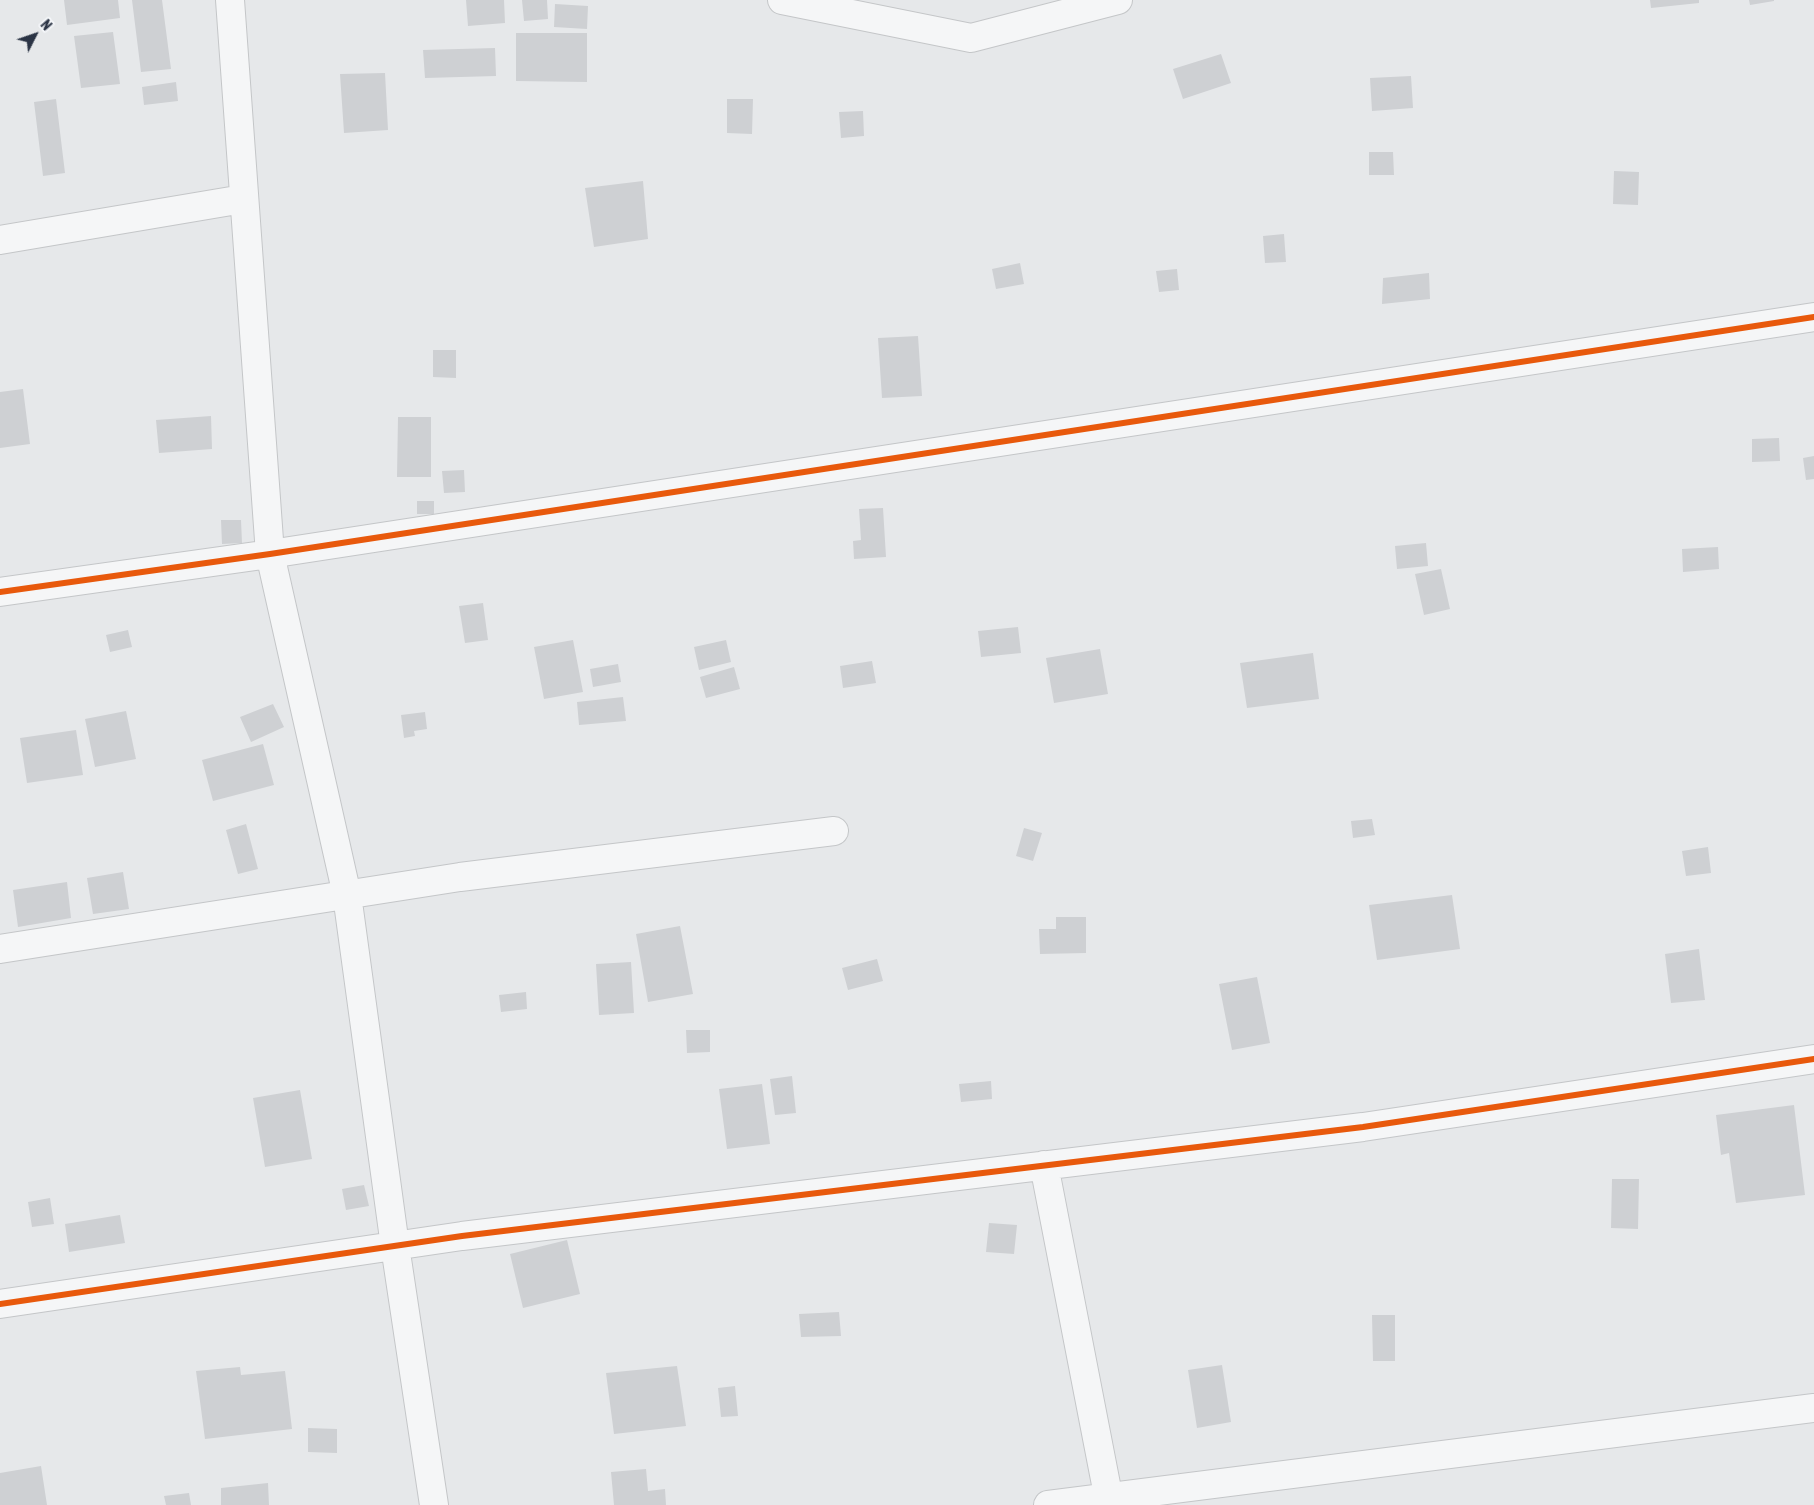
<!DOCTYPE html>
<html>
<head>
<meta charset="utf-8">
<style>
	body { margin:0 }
	#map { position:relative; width:1814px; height:1505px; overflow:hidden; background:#e6e8ea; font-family:"Asap Condensed",sans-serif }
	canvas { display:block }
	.north { position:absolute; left:10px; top:10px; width:50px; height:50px; -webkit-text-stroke:4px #f4f6f9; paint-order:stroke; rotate:49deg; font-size:14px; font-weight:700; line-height:20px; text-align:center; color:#2b3445 }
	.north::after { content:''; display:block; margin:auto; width:18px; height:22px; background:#2b3445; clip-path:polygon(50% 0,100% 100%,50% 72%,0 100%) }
</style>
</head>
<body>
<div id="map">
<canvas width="1814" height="1505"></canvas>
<div class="north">N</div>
</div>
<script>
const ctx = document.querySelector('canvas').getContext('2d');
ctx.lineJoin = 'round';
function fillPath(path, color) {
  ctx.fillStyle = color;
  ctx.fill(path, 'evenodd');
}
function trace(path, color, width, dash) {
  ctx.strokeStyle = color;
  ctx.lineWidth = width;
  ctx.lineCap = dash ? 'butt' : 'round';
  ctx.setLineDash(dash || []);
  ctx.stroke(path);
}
const building = new Path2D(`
	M64 0H118L120 18 67 25Z
	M132 0H162L171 69 141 72Z
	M466 0H504L505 23 468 26Z
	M522 0H547L548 19 524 21Z
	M1650 0H1699V3L1651 8Z
	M1749 0H1774V1L1750 5Z
	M555 4 588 6 587 29 554 27Z
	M113 32 120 84 81 88 74 36Z
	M516 33H587V82L516 81Z
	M495 48 496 76 425 78 423 50Z
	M1221 54 1231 83 1183 99 1173 69Z
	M385 73 388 130 344 133 340 74Z
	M1411 76 1413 108 1372 111 1370 78Z
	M176 82 178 101 144 105 142 87Z
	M56 99 65 173 43 176 34 102Z
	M727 99H753L752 134 727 133Z
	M863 111 864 136 841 138 839 112Z
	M1369 152H1393L1394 175H1369Z
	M1614 171 1639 172 1638 205 1613 204Z
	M643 181 648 239 594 247 585 188Z
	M1284 234 1286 262 1265 263 1263 236Z
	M1020 263 1024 284 996 289 992 269Z
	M1177 269 1179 290 1159 292 1156 271Z
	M1429 273 1430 299 1382 304 1383 278Z
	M918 336 922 396 882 398 878 338Z
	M433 350H456V378L433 377Z
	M23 389 30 444 0 448V392Z
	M211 416 212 449 159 453 156 420Z
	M398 417H431V477H397Z
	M1779 438 1780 461 1752 462V439Z
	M1814 456V479L1806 480 1803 458Z
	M464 470 465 492 444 493 442 471Z
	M417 501H434V514H417Z
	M883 508 886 557 854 559 853 541 861 540 859 509Z
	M221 520H241L242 543 222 544Z
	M1426 543 1428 566 1397 569 1395 546Z
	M1718 547 1719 569 1683 572 1682 549Z
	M1441 569 1450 609 1424 615 1415 574Z
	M483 603 488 640 465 643 459 606Z
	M1018 627 1021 653 981 657 978 631Z
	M128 630 132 647 110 652 106 635Z
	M573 640 583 692 544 699 534 647Z
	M726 640 731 662 699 670 694 647Z
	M1100 649 1108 694 1054 703 1046 658Z
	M1313 653 1319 699 1247 708 1240 663Z
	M872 661 876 683 843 688 840 666Z
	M618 664 621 682 593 687 590 669Z
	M734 667 740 689 706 698 700 677Z
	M623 697 626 721 579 725 577 702Z
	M273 704 284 727 251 742 240 717Z
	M126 711 136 759 95 767 85 719Z
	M425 712 427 729 414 731 415 736 404 738 401 715Z
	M76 730 83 775 27 783 20 738Z
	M263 744 274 785 213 801 202 760Z
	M1372 819 1375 835 1353 838 1351 821Z
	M246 824 258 869 238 874 226 830Z
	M1024 828 1042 833 1033 861 1016 856Z
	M1708 847 1711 873 1686 876 1682 851Z
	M123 872 129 909 93 914 87 878Z
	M67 882 71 918 18 927 13 890Z
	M1452 895 1460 949 1377 960 1369 905Z
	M1056 917H1086V953L1040 954 1039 929H1056Z
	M680 926 693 994 648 1002 636 934Z
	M1699 949 1705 1000 1671 1003 1665 954Z
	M877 959 883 981 848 990 842 968Z
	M631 962 634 1013 599 1015 596 964Z
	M1257 977 1270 1043 1232 1050 1219 984Z
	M526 992 527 1009 501 1012 499 995Z
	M686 1030H710V1052L687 1053Z
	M792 1076 796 1113 775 1115 770 1079Z
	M991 1081 992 1099 961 1102 959 1084Z
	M762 1084 770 1144 727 1149 719 1089Z
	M300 1090 312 1159 265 1167 253 1098Z
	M1794 1105 1805 1195 1736 1203 1729 1153 1721 1155 1716 1115Z
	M1612 1179H1639L1638 1229 1611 1228Z
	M364 1185 369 1206 346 1210 342 1189Z
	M50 1198 54 1224 32 1227 28 1202Z
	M120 1215 125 1243 69 1252 65 1224Z
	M989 1223 1017 1225 1014 1254 986 1252Z
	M567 1240 580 1294 523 1308 510 1254Z
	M839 1312 841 1336 801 1337 799 1314Z
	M1372 1315H1395V1361H1373Z
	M1222 1365 1231 1422 1197 1428 1188 1370Z
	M677 1366 686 1426 614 1434 606 1373Z
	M240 1367 241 1375 285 1371 292 1429 205 1439 196 1371Z
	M735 1386 738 1416 721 1417 718 1388Z
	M308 1428 337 1429V1453L308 1452Z
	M41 1466 47 1505H0V1473Z
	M646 1469 648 1491 665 1489 666 1505H614L611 1472Z
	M268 1483 269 1505H221V1488Z
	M189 1493 191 1505H166L164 1496Z`);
const minor = new Path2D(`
	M230 0 270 554 347 895 395 1246 434 1505
	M782 0 971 38 1118 0
	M0 240 243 199
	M0 592 270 554 1814 317
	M0 949 460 877 834 831
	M1044 1165 1110 1505
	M0 1304 462 1236 1363 1127 1814 1059
	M1048 1505 1814 1408`);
const cycleway = new Path2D(`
	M0 592 270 554 1814 317
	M0 1304 462 1236 1363 1127 1814 1059`);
fillPath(building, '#ced0d3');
trace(minor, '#c4c6c8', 30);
trace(minor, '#f5f6f7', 28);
trace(cycleway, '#e8590c', 6);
</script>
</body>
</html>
